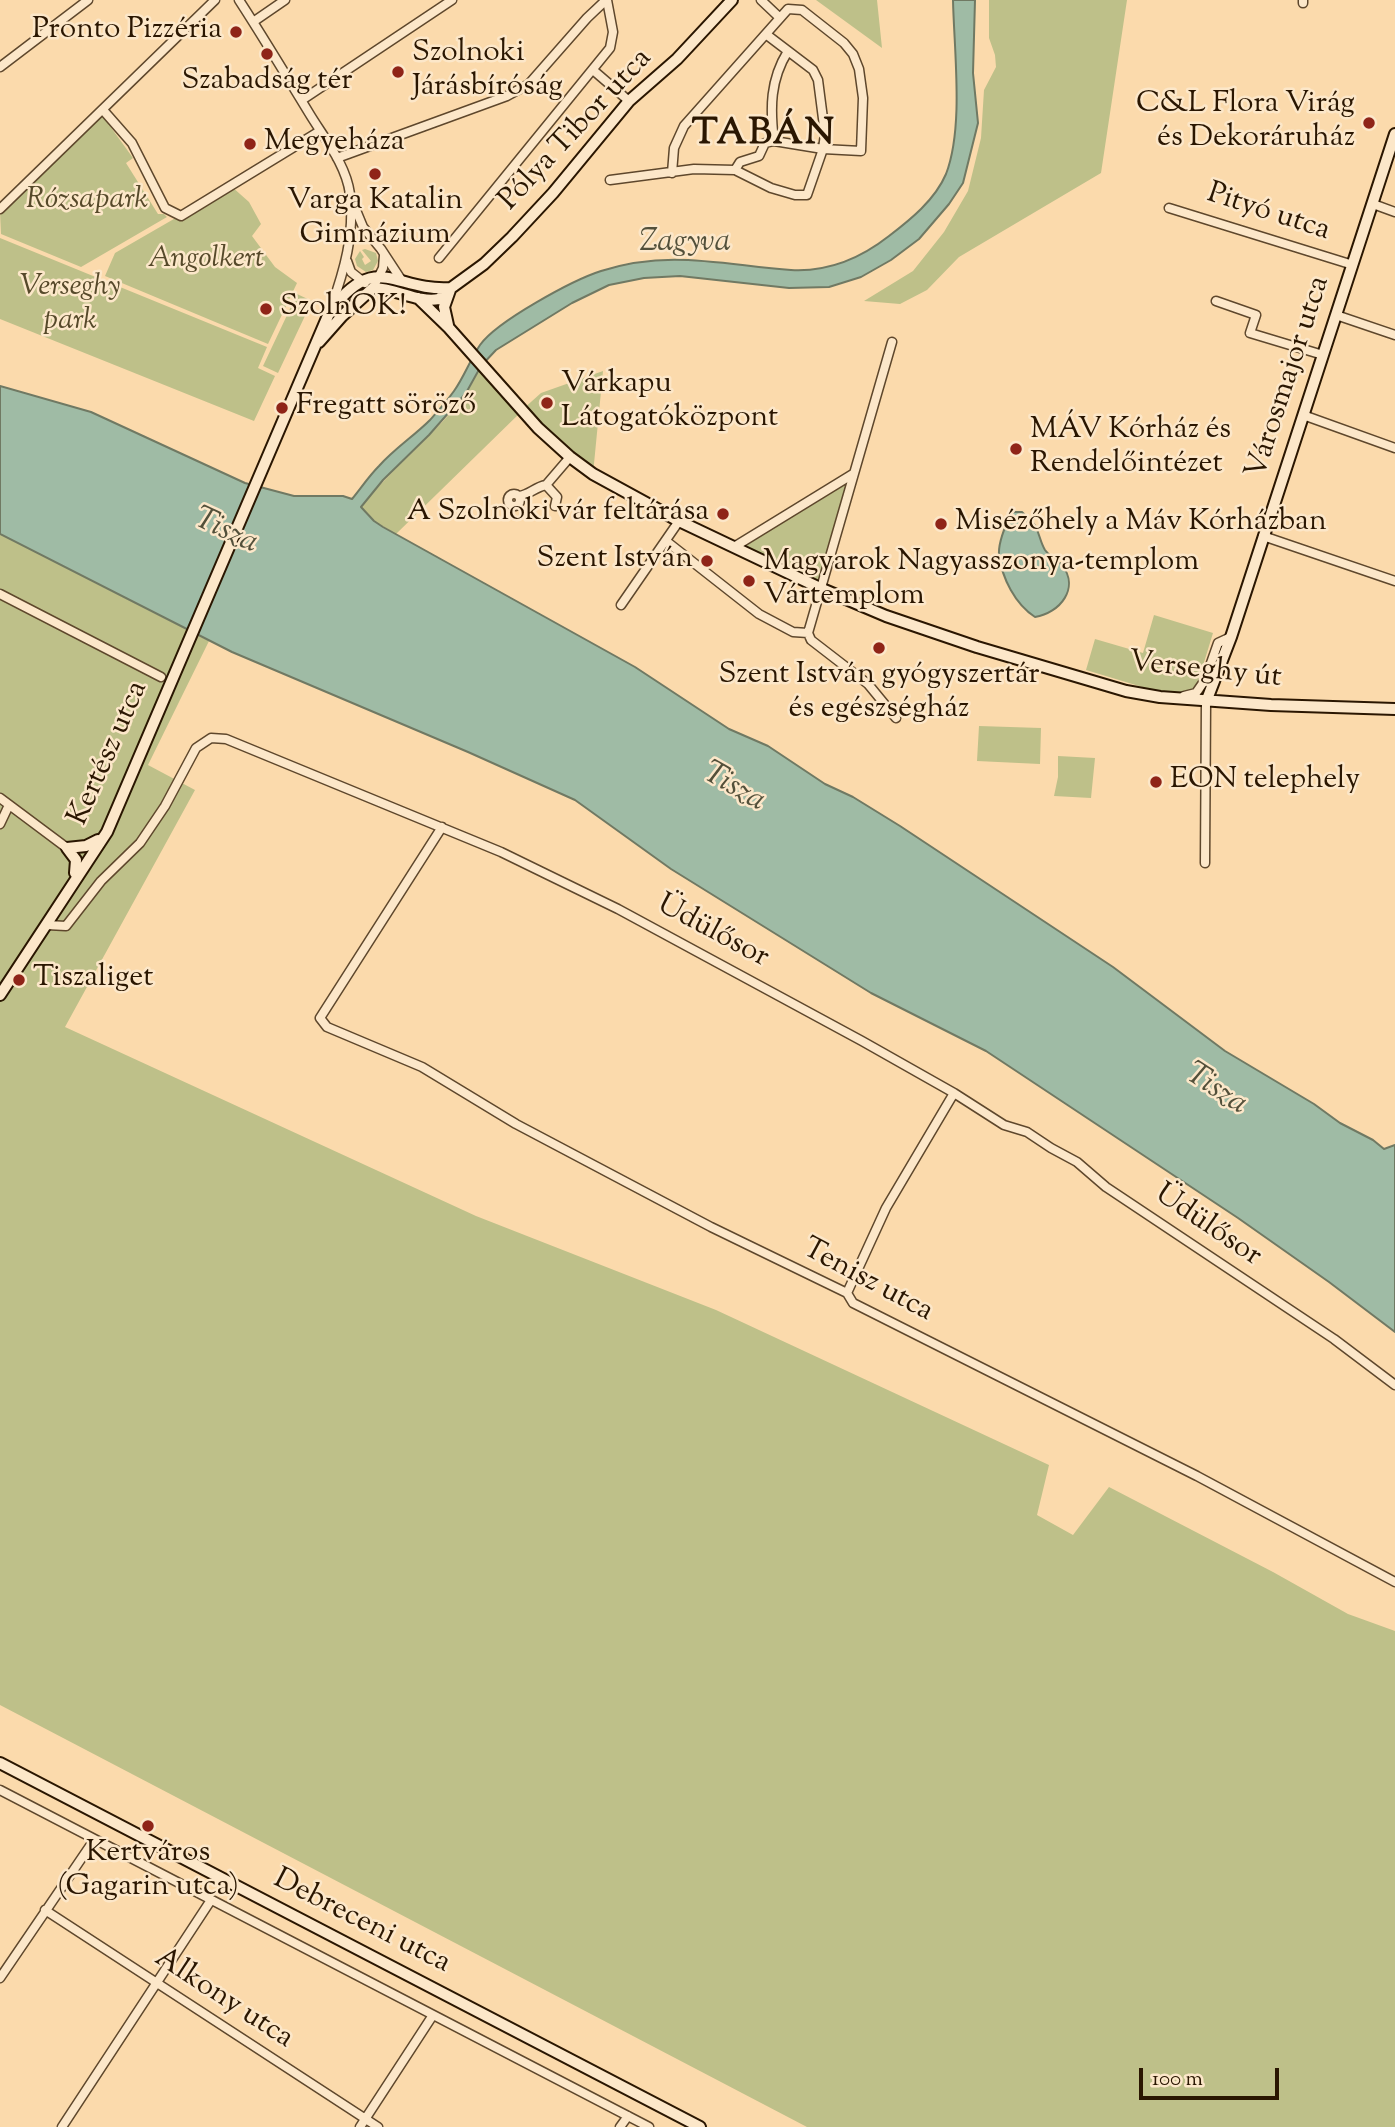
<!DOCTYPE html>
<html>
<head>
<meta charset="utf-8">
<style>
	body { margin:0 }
	#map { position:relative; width:1395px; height:2127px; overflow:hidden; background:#fbdaac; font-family:"Sorts Mill Goudy",serif }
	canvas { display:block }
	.scale { position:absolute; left:1139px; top:2068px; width:140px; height:32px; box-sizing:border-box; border:4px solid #2a1601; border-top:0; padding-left:9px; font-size:21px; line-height:24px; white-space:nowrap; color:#2a1601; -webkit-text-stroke:5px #fce7c9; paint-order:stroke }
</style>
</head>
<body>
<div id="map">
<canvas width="1395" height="2127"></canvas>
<div class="scale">100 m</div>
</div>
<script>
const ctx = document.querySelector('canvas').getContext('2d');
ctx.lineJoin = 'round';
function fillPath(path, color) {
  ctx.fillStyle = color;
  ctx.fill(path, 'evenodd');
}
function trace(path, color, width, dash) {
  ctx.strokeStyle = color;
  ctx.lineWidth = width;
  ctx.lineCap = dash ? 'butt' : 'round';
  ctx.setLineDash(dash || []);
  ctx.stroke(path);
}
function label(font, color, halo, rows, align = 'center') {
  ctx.font = font + ' "Sorts Mill Goudy",serif';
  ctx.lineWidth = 5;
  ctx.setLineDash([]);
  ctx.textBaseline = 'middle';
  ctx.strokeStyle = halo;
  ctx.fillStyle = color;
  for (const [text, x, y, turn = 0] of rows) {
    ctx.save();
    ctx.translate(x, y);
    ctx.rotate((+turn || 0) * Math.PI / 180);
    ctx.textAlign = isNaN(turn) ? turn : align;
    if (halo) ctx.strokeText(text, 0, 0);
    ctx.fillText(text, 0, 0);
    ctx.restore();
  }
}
const green = new Path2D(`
	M816 0H877L882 48Z
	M989 0H1127L1101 173 959 257 927 290 900 304 864 301 913 271 944 232 968 191 981 138 984 90 996 67 995 55 989 38Z
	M102 115 133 158 126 163 158 214H164L167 217 81 267 1 234 0 212Z
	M231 186 249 202 261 224 252 236 275 267 297 283 268 344 105 276 115 253Z
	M0 238 267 347 258 368 275 376 254 421 0 319Z
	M365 249 376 253 378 261 373 270 366 272 357 266 355 259 360 251 364 257 362 259 365 265 371 261 362 250Z
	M297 294 312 301 278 373 263 366Z
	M481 366 522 410 541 393 603 371 593 474 522 411 396 534 374 521 361 507C393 467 434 436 465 395 471 386 476 376 481 366Z
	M853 474 820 588 734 547Z
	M0 534 209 641 148 765 195 790 65 1027 476 1216 716 1310 1049 1465 1037 1515 1073 1535 1109 1487 1273 1572 1348 1614 1395 1631V2127H807L0 1705Z
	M1154 615 1213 633 1198 682 1191 691 1172 696 1086 670 1095 639 1143 653Z
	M979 726 1041 728 1040 764 977 761Z
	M1058 756 1095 758 1091 798 1054 796 1058 777Z`);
const water = new Path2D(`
	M953 0H975L973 73 978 123 963 183 949 204 919 239 891 260 861 277 829 287 789 288 680 276 644 278 609 285 572 303 496 350 481 366 466 393 429 435 383 480 361 507 374 521 383 527 635 667 729 729 768 746 825 784 853 797 900 826 1113 967 1225 1051 1314 1104 1340 1123 1373 1140 1384 1149 1395 1145V1332L1329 1282 1238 1218 986 1051 871 993 671 869 575 800 468 752 232 652 0 534V386L91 412 245 483 294 496H343L352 499C361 488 369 476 379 466 394 449 414 436 430 420 438 411 447 401 454 391 464 377 470 360 480 345 497 321 573 280 601 271 669 249 724 265 791 270 827 272 861 258 889 236 910 220 935 200 946 174 964 127 954 51 953 0Z
	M1012 512H1022C1026 516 1031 520 1034 524 1039 531 1040 542 1045 550 1049 556 1057 559 1062 565 1080 588 1060 613 1035 617 1015 604 1002 578 999 555 998 541 1006 524 1012 512Z`);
const street = new Path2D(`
	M239 0C263 37 286 75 309 113 324 138 346 164 350 194 355 234 344 271 331 308
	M761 0 780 18
	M1303 3V0
	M253 22 285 0
	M0 67 88 0
	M593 70 629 101
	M302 100 452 0
	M103 110 132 143 165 208 181 216 320 131
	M774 141C770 108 770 80 788 51
	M337 158 507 96 529 84 587 18 606 0
	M672 173 674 148 684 126 788 9 802 10 844 43 853 54 859 69 863 98 861 151 823 149 774 141 765 143 759 156 740 162 735 170
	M610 180 694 169 735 170 771 188 795 195H807L823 149 825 134 818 80 813 70 767 35
	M351 198 363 227 381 249 400 278
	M1373 204 1395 212
	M1169 208 1353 265
	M0 209 215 0
	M439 258 610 48 613 32 607 0
	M347 261 351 272 365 283
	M376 282 383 268 384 255
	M1216 301 1256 315 1250 333 1323 355
	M1336 315 1395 335
	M892 342 808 633 811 640 868 684 896 718
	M1303 415 1395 448
	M546 485 557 497 555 506
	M508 500a6 6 0 1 1 12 0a6 6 0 1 1-12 0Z
	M519 496C529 495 535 487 546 485L570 457
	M1263 536 1395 581
	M666 541 759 614 793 632 808 633
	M734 547 853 474
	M0 594 161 677
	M621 605 679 521
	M1184 696 1196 693 1205 680 1218 643 1231 637
	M0 798 67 848
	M0 824 9 805
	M442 827 320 1018 327 1027 422 1067 516 1124 711 1227 847 1293 853 1303 1197 1476 1395 1582
	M1205 863 1206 702
	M47 925 66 926 101 881 140 843 165 806 196 748 211 738 226 739 501 852 618 909 862 1041 954 1093 1004 1125 1027 1132 1051 1148 1077 1162 1106 1187 1334 1339 1395 1385
	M847 1293 886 1208 954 1093
	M0 1790 649 2127
	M45 1910 378 2127
	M0 1978 94 1840
	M62 2127 211 1900
	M360 2127 433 2015
	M620 2127 628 2116`);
const secondary = new Path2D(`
	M418 298 449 328 538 428 570 457 593 474 679 521 820 588 886 616 977 647 1126 691 1160 697 1271 705 1395 709
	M448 325 444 307 450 290
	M319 342 342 316 373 288C396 288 417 303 439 299L451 288 484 264 512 237 553 193 629 101 677 59 732 0
	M1206 702 1231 637 1395 134
	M67 848 76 860 75 873
	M67 848 86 846 98 840
	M0 995 107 832 330 311C378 249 394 292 451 288
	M0 1763 700 2127`);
const markers = [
	[236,32,7,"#8f2418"],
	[267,54,7,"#8f2418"],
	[398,72,7,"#8f2418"],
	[1369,123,7,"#8f2418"],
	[250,144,7,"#8f2418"],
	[375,174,7,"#8f2418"],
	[266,309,7,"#8f2418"],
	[547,403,7,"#8f2418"],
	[282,408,7,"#8f2418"],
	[1016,449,7,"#8f2418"],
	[723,514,7,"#8f2418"],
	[941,524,7,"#8f2418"],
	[707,561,7,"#8f2418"],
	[749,581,7,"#8f2418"],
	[879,648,7,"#8f2418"],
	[1156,782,7,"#8f2418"],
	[19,980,7,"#8f2418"],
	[148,1826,7,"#8f2418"]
];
const poiNames = [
	["Pronto Pizzéria",222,32,"right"],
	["Szolnoki",412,55],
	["Járásbíróság",412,89],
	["Szabadság tér",267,83,"center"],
	["C&L Flora Virág",1355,106,"right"],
	["és Dekoráruház",1355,140,"right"],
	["Megyeháza",264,144],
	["Varga Katalin",375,203,"center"],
	["Gimnázium",375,237,"center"],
	["SzolnOK!",280,309],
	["Várkapu",561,386],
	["Látogatóközpont",561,420],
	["Fregatt söröző",296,408],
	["MÁV Kórház és",1030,432],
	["Rendelőintézet",1030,466],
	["A Szolnoki vár feltárása",709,514,"right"],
	["Misézőhely a Máv Kórházban",955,524],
	["Szent István",693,561,"right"],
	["Magyarok Nagyasszonya-templom",763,564],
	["Vártemplom",763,598],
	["Szent István gyógyszertár",879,677,"center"],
	["és egészségház",879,711,"center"],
	["EON telephely",1170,782],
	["Tiszaliget",33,980],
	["Kertváros",148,1855,"center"],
	["(Gagarin utca)",148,1889,"center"]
];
const streetNames = [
	["Pólya Tibor utca",577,131,-47],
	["Pityó utca",1268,214,18],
	["Városmajor utca",1290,378,-72],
	["Verseghy út",1205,672,6],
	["Kertész utca",110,754,-66],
	["Üdülősor",712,933,28],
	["Üdülősor",1207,1227,34],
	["Tenisz utca",867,1282,28],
	["Debreceni utca",361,1923,27],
	["Alkony utca",223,2000,33]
];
const parkNames = [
	["Rózsapark",87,202],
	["Angolkert",206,261],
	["Verseghy",70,289],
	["park",70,323]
];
const waterNames = [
	["Zagyva",685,245],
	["Tisza",225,533,25],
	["Tisza",733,789,30],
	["Tisza",1215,1091,33]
];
const districtNames = [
	["TABÁN",764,137]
];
fillPath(green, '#bec089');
fillPath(water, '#9fbba5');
trace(water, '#707963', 2);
trace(street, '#5e472c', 11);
trace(secondary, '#2a1601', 14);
trace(street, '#fce7c9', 8);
trace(secondary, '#fce7c9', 10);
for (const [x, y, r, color] of markers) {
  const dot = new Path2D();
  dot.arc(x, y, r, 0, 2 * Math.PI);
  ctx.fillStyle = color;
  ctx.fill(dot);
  trace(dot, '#fce7c9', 2.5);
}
label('30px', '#2a1601', '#fce7c9', poiNames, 'left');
label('30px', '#2a1601', '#fce7c9', streetNames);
label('italic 30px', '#56492a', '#fce7c9', parkNames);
label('italic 32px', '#53503a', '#fce7c9', waterNames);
ctx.letterSpacing = '2px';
label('bold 37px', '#2a1601', '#fce7c9', districtNames);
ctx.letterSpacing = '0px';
</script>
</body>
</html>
